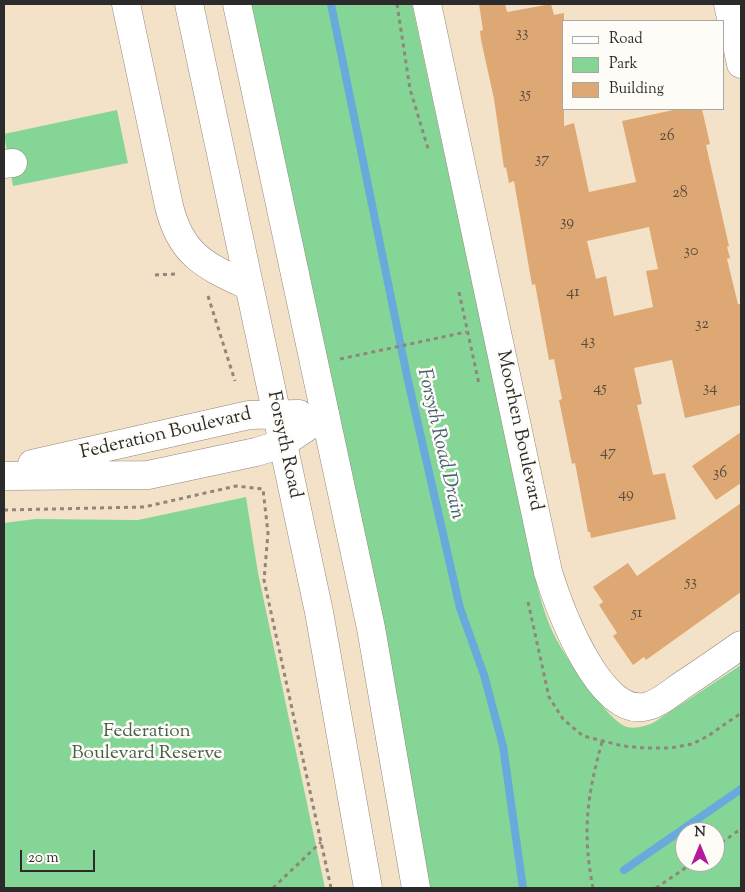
<!DOCTYPE html>
<html>
<head>
<meta charset="utf-8">
<style>
	body { margin:0 }
	#map { position:relative; width:745px; height:892px; overflow:hidden; background:#f4e2c8; font-family:"Sorts Mill Goudy",serif }
	canvas { display:block }
	.frame { position:absolute; inset:0; border:5px solid #2b2b2b; pointer-events:none }
	.legend { position:absolute; left:562px; top:20px; width:162px; height:90px; box-sizing:border-box; background:#fdfcf7; border:1px solid #a9a8a5; margin:0; padding:6px 9px; list-style:none; font-size:15px; color:#2b2b2b }
	.legend li { display:flex; align-items:center; gap:10px; height:25px }
	.legend b { width:25px; border:1px solid #a9a8a5 }
	.north { position:absolute; left:675px; top:822px; width:50px; height:50px; box-sizing:border-box; background:#fdfcf7; border:1px solid #a9a8a5; border-radius:50%; rotate:0deg; font-size:14px; font-weight:700; line-height:20px; text-align:center; color:#2b2b2b }
	.north::after { content:''; display:block; margin:auto; width:18px; height:22px; background:#b5179e; clip-path:polygon(50% 0,100% 100%,50% 72%,0 100%) }
	.scale { position:absolute; left:20px; top:850px; width:75px; height:22px; box-sizing:border-box; border:2px solid #2b2b2b; border-top:0; padding-left:6px; font-size:15px; line-height:18px; white-space:nowrap; color:#2b2b2b; -webkit-text-stroke:4px #fdfcf7; paint-order:stroke }
</style>
</head>
<body>
<div id="map">
<canvas width="745" height="892"></canvas>
<div class="frame"></div>
<ul class="legend">
<li><b style="height:6px;background:#fff"></b>Road</li>
<li><b style="height:14px;background:#85d696"></b>Park</li>
<li><b style="height:14px;background:#dea874"></b>Building</li>
</ul>
<div class="north">N</div>
<div class="scale">20 m</div>
</div>
<script>
const ctx = document.querySelector('canvas').getContext('2d');
ctx.lineJoin = 'round';
function fillPath(path, color) {
  ctx.fillStyle = color;
  ctx.fill(path, 'evenodd');
}
function trace(path, color, width, dash) {
  ctx.strokeStyle = color;
  ctx.lineWidth = width;
  ctx.lineCap = dash ? 'butt' : 'round';
  ctx.setLineDash(dash || []);
  ctx.stroke(path);
}
function label(font, color, halo, rows, align = 'center') {
  ctx.font = font + ' "Sorts Mill Goudy",serif';
  ctx.lineWidth = 5;
  ctx.setLineDash([]);
  ctx.textBaseline = 'middle';
  ctx.strokeStyle = halo;
  ctx.fillStyle = color;
  for (const [text, x, y, turn = 0] of rows) {
    ctx.save();
    ctx.translate(x, y);
    ctx.rotate((+turn || 0) * Math.PI / 180);
    ctx.textAlign = isNaN(turn) ? turn : align;
    if (halo) ctx.strokeText(text, 0, 0);
    ctx.fillText(text, 0, 0);
    ctx.restore();
  }
}
const green = new Path2D(`
	M250 4H412L538 589C543 608 549 627 559 644 570 663 608 721 627 727 636 729 645 726 653 723L741 665V888H430L389 656ZM685 832H715V862H685Z
	M117 110 128 163 13 186 4 134Z
	M246 497 258 573 325 888H4V523L35 519 138 520Z`);
const stream = new Path2D(`
	M331 4 407 376 460 608 484 675 503 746 523 888
	M624 870 741 789`);
const building = new Path2D(`
	M479 4H505L507 12 551 4 554 15 564 13V126L574 123 589 192 636 182 622 121 678 109H702L710 144 706 145 729 246 727 247 730 258 727 259 738 304H741V405L685 418 672 360 634 368 642 404 637 405 653 475 665 473 676 519 591 538 590 532H588L575 463 572 464 559 400 562 399 554 359 549 360 535 284 532 285 514 181 509 183 506 167 504 168 494 99 481 40 480 31 483 30ZM649 227 658 269 646 271 653 307 614 316 606 276 596 279 587 241Z
	M741 432V483L716 500 692 466Z
	M741 503V592L646 660 644 657 633 665 613 636 617 633 599 605 603 602 593 587 628 563 637 576Z`);
const path = new Path2D(`
	M397 4 410 89 429 152
	M155 275 176 274
	M459 292 479 384
	M208 296 235 381
	M340 359 466 332
	M4 510 144 507 236 486 263 489 268 533 264 580 331 888
	M528 602 549 697 563 719 583 736 623 746 645 748H670L692 744 708 736 741 713
	M715 847 741 829
	M273 888 321 842
	M593 888C582 832 587 796 602 742
	M656 888 694 862`);
const minor = new Path2D(`
	M126 4 169 206C181 256 206 266 249 286
	M427 4 548 572C559 607 600 721 648 706 660 703 671 693 681 686 701 673 721 659 741 645
	M728 4 741 64
	M4 164 13 163
	M32 464 249 415 299 414
	M4 476 148 475 256 452 282 444 325 415`);
const highway = new Path2D(`
	M189 4 319 612 368 888
	M237 4 371 628 416 888`);
const numberNames = [
	["33",522,34],
	["35",525,95],
	["26",667,137],
	["37",542,160],
	["28",680,194],
	["39",567,223],
	["30",691,252],
	["41",573,293],
	["32",702,325],
	["43",588,342],
	["45",600,389],
	["34",710,389],
	["47",608,453],
	["36",720,474],
	["49",626,495],
	["53",691,583],
	["51",637,614]
];
const streetNames = [
	["Moorhen Boulevard",518,431,78],
	["Federation Boulevard",166,435,-13],
	["Forsyth Road",283,445,78]
];
const parkNames = [
	["Federation",147,733],
	["Boulevard Reserve",147,755]
];
const waterNames = [
	["Forsyth Road Drain",439,444,77]
];
fillPath(green, '#85d696');
trace(stream, '#68aadc', 8);
fillPath(building, '#dea874');
trace(minor, '#90867a', 29);
trace(highway, '#90867a', 29);
trace(path, '#90867a', 3, [4, 4]);
trace(minor, '#fff', 28);
trace(highway, '#fff', 28);
label('16px', '#584a3d', null, numberNames);
label('19px', '#2b2b2b', '#fdfcf7', streetNames);
label('19px', '#465e4b', '#fdfcf7', parkNames);
label('italic 20px', '#435e72', '#fdfcf7', waterNames);
</script>
</body>
</html>
